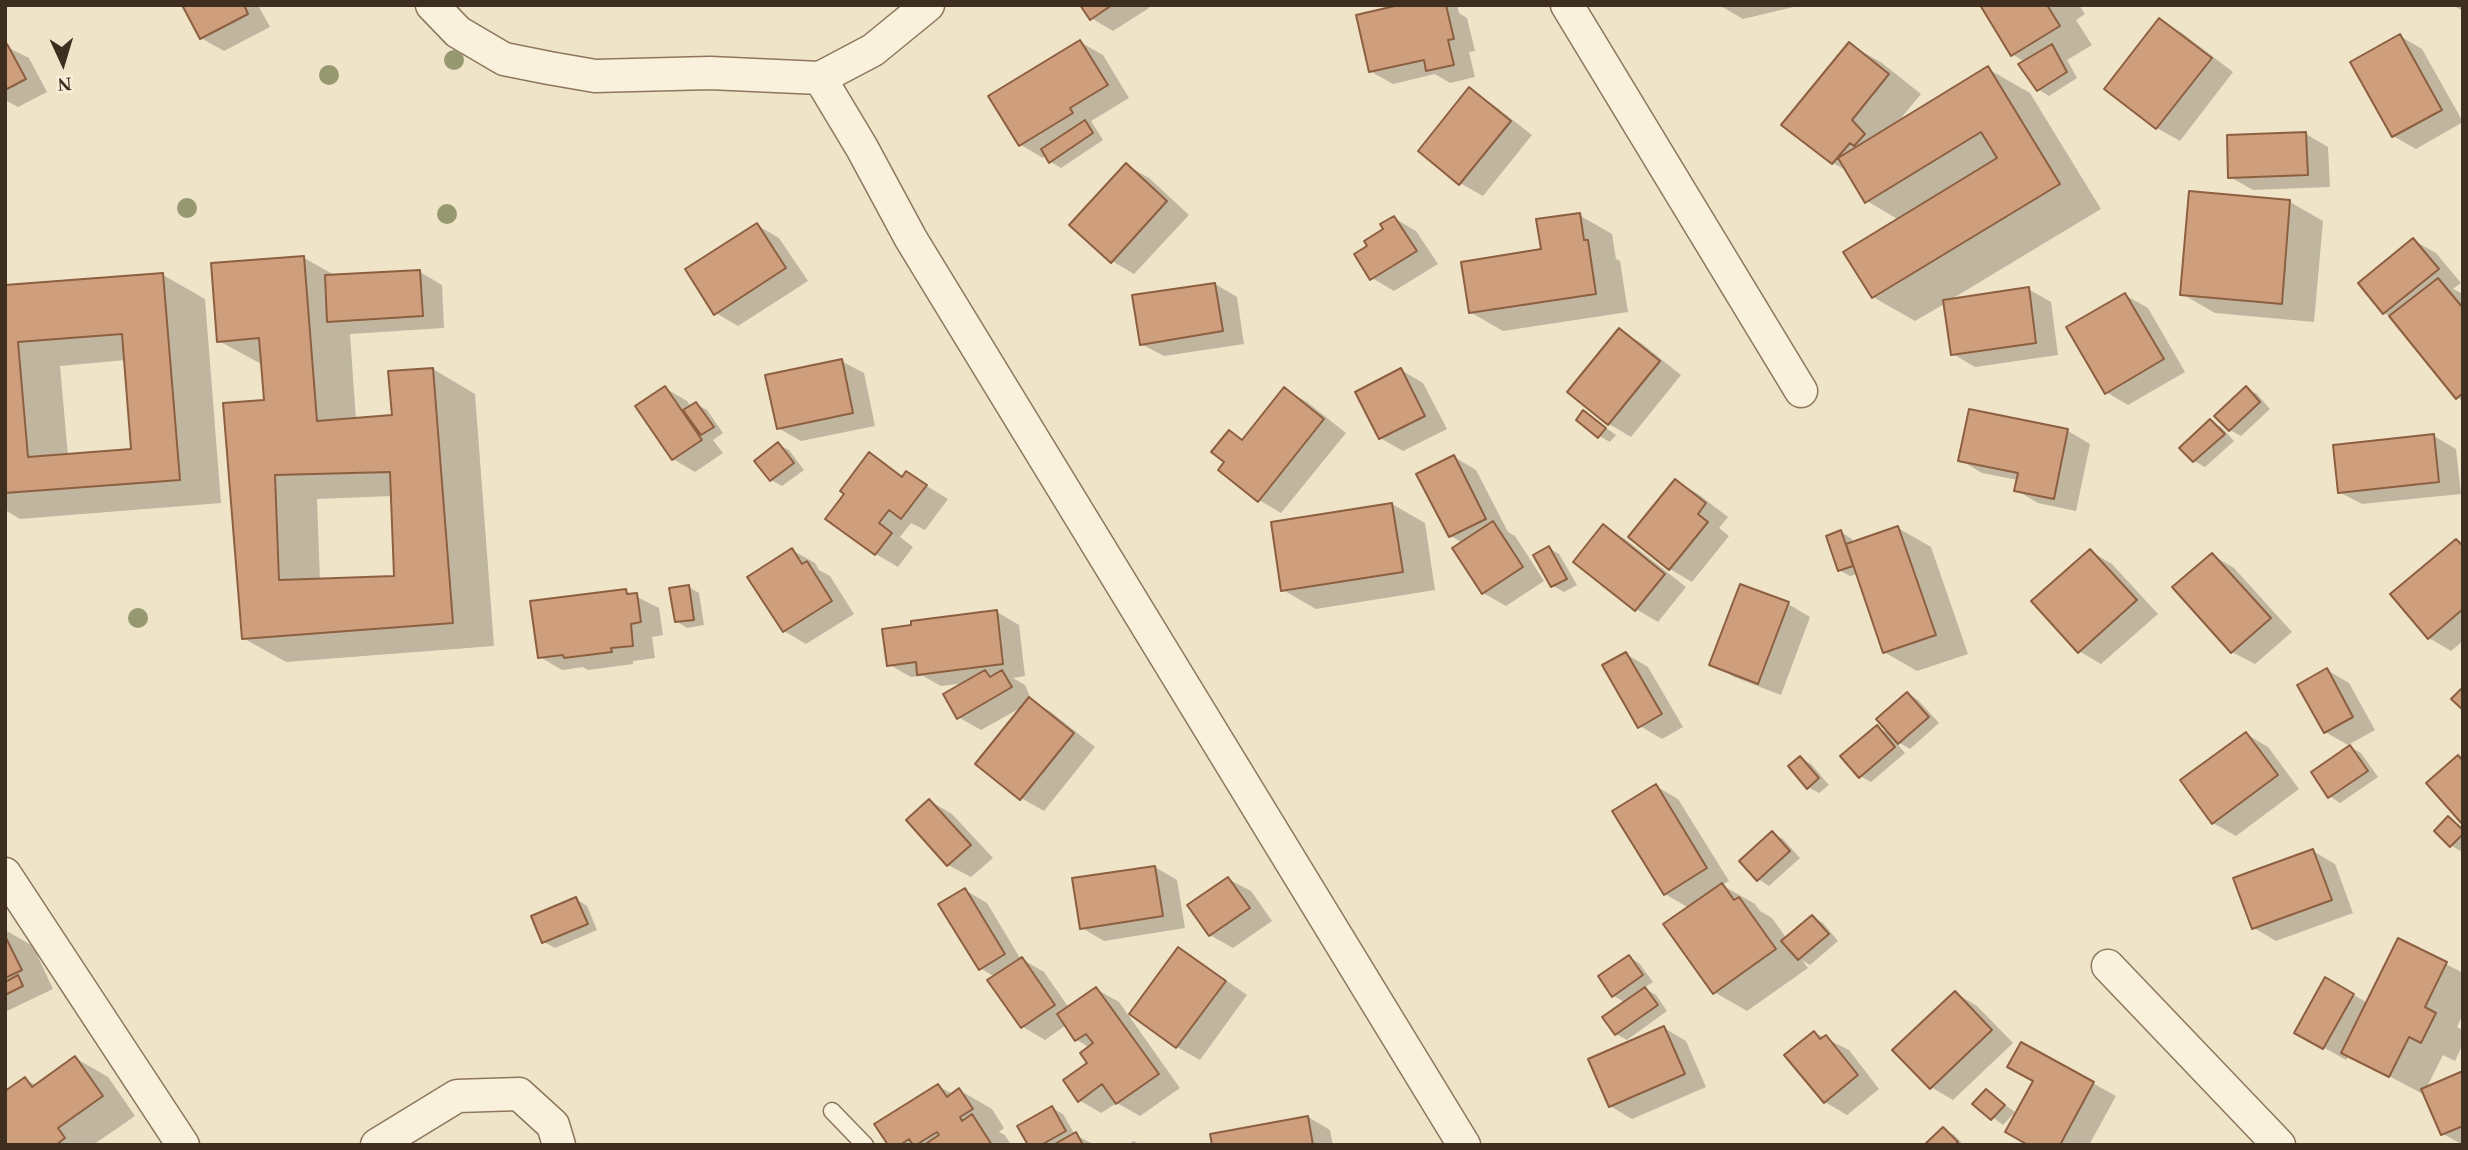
<!DOCTYPE html>
<html>
<head>
<meta charset="utf-8">
<style>
	body { margin:0 }
	#map { position:relative; width:2468px; height:1150px; overflow:hidden; background:#f0e4c8; font-family:Georgia,serif }
	canvas { display:block }
	.frame { position:absolute; inset:0; border:7px solid #3d2e20; pointer-events:none }
	.north { position:absolute; left:28px; top:28px; width:70px; height:70px; -webkit-text-stroke:5px #f7eed8; paint-order:stroke; rotate:176deg; font-size:19px; font-weight:700; line-height:28px; text-align:center; color:#3d2e20 }
	.north::after { content:''; display:block; margin:auto; width:24px; height:32px; background:#3d2e20; clip-path:polygon(50% 0,100% 100%,50% 72%,0 100%) }
</style>
</head>
<body>
<div id="map">
<canvas width="2468" height="1150"></canvas>
<div class="frame"></div>
<div class="north">N</div>
</div>
<script>
const ctx = document.querySelector('canvas').getContext('2d');
ctx.lineJoin = 'round';
function fillPath(path, color) {
  ctx.fillStyle = color;
  ctx.fill(path, 'evenodd');
}
function trace(path, color, width, dash) {
  ctx.strokeStyle = color;
  ctx.lineWidth = width;
  ctx.lineCap = dash ? 'butt' : 'round';
  ctx.setLineDash(dash || []);
  ctx.stroke(path);
}
const shadow = new Path2D(`
	M184 5H258L270 27 224 51 201 38Z
	M1082 5H1147L1149 8 1113 31 1091 18Z
	M1406 5H1457L1459 13 1467 18 1475 51 1469 52 1475 77 1450 83 1435 74 1393 84 1370 71Z
	M1719 5H1802L1743 19Z
	M1982 5H2079L2085 14 2076 20 2092 45 2067 60 2077 78 2049 96 2038 89 2025 62 2012 54Z
	M2452 5H2463V11Z
	M2160 20 2182 33 2233 72 2180 141 2157 128 2107 89Z
	M2400 36 2422 49 2463 122 2416 149 2393 136Z
	M1080 42 1103 55 1129 98 1091 121 1103 140 1061 168 1051 162 1047 155 1043 158 1021 145Z
	M1849 44 1882 63 1921 94 1897 123 1988 69 2030 93 2101 209 1950 300 2028 289 2051 302 2058 355 1975 367 1953 354 1946 303 1915 321 1873 297 1899 220 1867 201 1849 172 1833 163 1784 124Z
	M5 46 29 58 47 92 18 107 5 100Z
	M1469 90 1491 103 1532 135 1483 196 1460 183Z
	M2306 134 2328 147 2330 187 2253 190 2230 177Z
	M1126 165 1149 178 1189 215 1134 274 1112 261Z
	M2190 193 2290 202 2323 221 2314 322 2215 313 2182 294Z
	M1579 215 1612 234 1616 259 1620 261 1628 312 1503 331 1470 312 1543 251Z
	M1394 218 1416 231 1438 264 1394 291 1372 278 1369 246Z
	M757 225 779 238 808 281 738 326 716 313Z
	M2413 240 2436 253 2461 283 2453 289 2463 294V401L2457 397 2393 318 2384 313 2360 283Z
	M304 258 336 276 420 272 442 285 444 328 350 334 356 420 394 417 433 369 475 394 494 646 286 662 243 638 266 401 263 365 219 341ZM393 496 396 578 320 581 317 499Z
	M163 275 205 299 221 503 20 519 5 510V287ZM126 360 133 451 68 456 60 366Z
	M1215 284 1237 297 1244 344 1164 356 1141 344Z
	M2125 295 2148 308 2185 372 2128 405 2106 392Z
	M1619 330 1641 343 1681 375 1631 437 1609 424Z
	M841 361 864 373 875 426 801 441 778 428Z
	M1401 370 1423 383 1447 429 1403 451 1380 438Z
	M665 388 687 401 691 407 696 404 707 410 723 433 713 440 723 453 695 472 673 459Z
	M2246 388 2257 394 2270 409 2241 436 2230 430Z
	M1285 389 1307 402 1346 433 1281 513 1259 500 1226 462 1230 432 1244 440Z
	M1970 411 2068 431 2090 444 2076 511 2038 503 2016 490 2018 480 1982 473 1960 460Z
	M1584 412 1616 435 1610 442 1599 436Z
	M2210 421 2221 427 2234 441 2205 467 2194 461Z
	M2434 436 2456 449 2461 494 2362 504 2339 492Z
	M778 444 789 450 804 470 782 486 771 480 756 461Z
	M870 455 904 477 907 474 948 499 925 530 911 523 900 537 913 547 898 567 876 554Z
	M1454 457 1476 470 1508 532 1515 536 1544 581 1506 606 1483 593 1463 543 1451 536Z
	M1676 481 1698 494 1728 517 1719 528 1729 536 1692 582 1670 569 1631 537Z
	M1392 504 1425 523 1435 590 1316 609 1283 590Z
	M1603 527 1625 539 1686 587 1658 622 1636 609Z
	M1898 528 1931 547 1968 654 1917 671 1884 652 1858 574 1850 576 1839 570 1841 532 1852 539 1853 543Z
	M2457 541 2463 544V641L2451 651 2429 638Z
	M1549 548 1559 554 1577 585 1564 592 1553 586Z
	M792 550 815 563 819 570 830 576 854 614 806 644 784 631Z
	M2090 551 2112 564 2158 614 2101 664 2079 651Z
	M2212 555 2234 568 2292 632 2255 664 2232 652Z
	M689 587 699 593 704 625 687 628 676 621Z
	M625 591 659 608 663 635 652 637 655 658 633 661V664L588 670 583 667 562 670 540 657Z
	M1788 604 1810 617 1781 695 1734 677 1712 664Z
	M997 612 1019 625 1025 676 1013 678 1025 685 1032 701 1051 712 1095 747 1044 811 1021 798 1024 706 981 730 958 717 965 683 941 686 923 676 911 677 888 664Z
	M1626 654 1648 667 1683 727 1662 739 1640 726Z
	M2327 670 2349 683 2375 730 2348 745 2325 732Z
	M1908 694 1918 700 1939 723 1910 749 1893 739 1905 753 1871 782 1860 776 1877 727 1894 737Z
	M2246 734 2268 747 2299 789 2236 836 2213 823Z
	M2350 747 2361 753 2378 777 2340 803 2329 796Z
	M1800 758 1811 764 1829 785 1819 793 1808 787Z
	M1656 786 1678 799 1729 881 1722 885 1755 904 1760 911 1772 918 1787 939 1812 917 1823 923 1838 941 1810 965 1802 960 1808 968 1747 1011 1714 992 1689 908 1665 894Z
	M930 801 952 814 993 858 971 877 948 865Z
	M2449 818 2463 828 2462 852 2452 846 2436 831Z
	M1772 833 1783 839 1800 858 1769 886 1758 879Z
	M2313 851 2335 864 2353 913 2276 941 2254 928Z
	M1155 867 1177 880 1185 928 1104 941 1082 928Z
	M1228 879 1251 891 1272 921 1233 948 1210 935 1190 906Z
	M965 890 987 903 1020 958 1044 972 1069 1008 1096 989 1119 1002 1180 1088 1140 1116 1117 1103 1101 1113 1079 1100 1090 1064V1048L1077 1040 1066 1025 1045 1040 1023 1027 990 981 995 977 980 968Z
	M576 899 587 906 597 930 555 948 544 942Z
	M5 930 33 946 53 989 5 1012Z
	M1178 949 1200 962 1247 995 1200 1060 1177 1047 1131 1013Z
	M1629 957 1639 963 1653 982 1644 988 1656 995 1667 1011 1627 1040 1616 1034 1626 1003 1614 996Z
	M2446 964 2463 973V1014L2457 1027 2463 1030V1044L2455 1061 2443 1055 2426 1089 2463 1073V1145L2443 1134 2424 1091 2423 1094 2349 1055 2346 1060 2296 1032 2326 980 2368 1003Z
	M1955 993 1977 1006 2013 1043 1953 1100 1931 1087Z
	M1664 1028 1686 1041 1706 1087 1632 1119 1610 1106Z
	M1815 1033 1849 1050 1879 1089 1847 1115 1825 1102Z
	M2022 1044 2116 1096 2089 1145H2030L2035 1081Z
	M75 1058 108 1077 135 1116 93 1145H5L25 1079 37 1086Z
	M938 1086 953 1094 959 1090 992 1109 1004 1128 999 1132 1005 1135 1011 1145H890Z
	M1986 1091 2015 1112 2003 1125 1975 1104Z
	M1052 1108 1063 1114 1075 1135 1095 1145H1030Z
	M1308 1117 1330 1130 1333 1145H1214Z
	M1943 1129 1954 1135 1964 1145H1927Z
	M1134 1141 1140 1145H1127Z`);
const building = new Path2D(`
	M182 5H244L248 14 200 39Z
	M1080 5H1112L1090 20Z
	M1399 5H1446L1454 39 1448 40 1454 65 1426 71 1424 60 1369 72 1356 15Z
	M1980 5H2047L2060 26 2011 56Z
	M2159 18 2212 58 2156 129 2104 89Z
	M2400 34 2442 110 2392 137 2350 62Z
	M1080 40 1108 85 1070 108 1073 113 1019 146 988 96Z
	M1849 42 1889 74 1852 120 1865 134 1854 146 1850 143 1832 164 1781 125Z
	M5 44H7L26 79 5 90Z
	M2052 44 2067 72 2037 91 2018 64Z
	M1988 66 2060 184 1872 298 1843 252 1997 158 1981 132 1865 203 1838 158Z
	M1469 87 1511 121 1459 185 1418 151Z
	M1085 120 1093 133 1049 163 1041 149Z
	M2306 132 2308 175 2228 178 2227 135Z
	M1126 163 1167 201 1111 263 1069 225Z
	M2189 191 2290 200 2282 304 2180 295Z
	M1580 213 1584 240H1588L1596 294 1469 313 1461 262 1541 249 1536 219Z
	M1394 216 1417 251 1370 280 1354 254 1367 246 1364 241 1383 229 1380 224Z
	M757 223 786 268 714 315 685 269Z
	M2413 238 2439 269 2383 314 2358 283Z
	M304 256 317 421 392 415 388 371 433 368 453 623 242 639 223 403 264 400 259 338 217 342 211 263ZM390 472 394 576 279 580 275 475Z
	M420 270 423 316 327 322 325 275Z
	M163 273 180 480 5 493V285ZM122 334 131 449 28 457 18 342Z
	M2438 278 2463 308V393L2456 399 2389 316Z
	M1215 283 1223 331 1140 345 1132 295Z
	M2029 287 2036 343 1951 355 1943 300Z
	M2125 293 2164 359 2105 394 2066 327Z
	M1619 328 1660 361 1608 425 1567 392Z
	M842 359 853 413 777 429 765 375Z
	M1401 368 1425 416 1379 439 1355 392Z
	M665 386 702 440 672 460 635 406Z
	M2246 386 2260 402 2229 431 2214 416Z
	M1284 387 1324 419 1258 502 1218 470 1224 462 1211 452 1229 430 1242 440Z
	M696 402 714 427 701 435 683 410Z
	M1969 409 2068 429 2054 499 2014 491 2018 473 1958 461Z
	M1583 410 1606 428 1598 438 1576 420Z
	M2210 419 2225 434 2193 462 2179 448Z
	M2434 434 2439 482 2338 493 2333 445Z
	M778 442 794 463 770 481 754 461Z
	M869 452 902 477 906 471 927 485 901 519 889 510 879 523 892 533 875 555 825 519 844 494 840 491Z
	M1454 455 1486 519 1449 537 1416 474Z
	M1675 479 1706 503 1698 514 1708 522 1669 570 1628 537Z
	M1392 503 1403 572 1281 591 1271 522Z
	M1493 521 1523 567 1482 594 1452 548Z
	M1603 524 1665 574 1635 611 1573 562Z
	M1898 526 1936 635 1883 653 1846 544Z
	M1841 530 1853 566 1838 571 1826 536Z
	M2456 539 2463 546V609L2428 639 2390 594Z
	M1549 546 1567 579 1551 587 1533 555Z
	M792 548 802 564 807 561 832 601 783 632 747 577Z
	M2090 549 2137 600 2078 653 2031 601Z
	M2212 553 2271 618 2231 653 2172 587Z
	M1740 584 1789 602 1758 684 1709 665Z
	M689 585 694 620 675 622 669 588Z
	M626 589 627 594 637 593 641 622 631 624 633 646 611 648 612 652 564 658 563 655 538 658 530 601Z
	M997 610 1003 664 917 675 916 662 887 666 882 629 911 625V621Z
	M1626 652 1662 714 1638 728 1602 665Z
	M2327 668 2353 717 2324 733 2297 685Z
	M985 670 990 677 1002 670 1012 687 957 719 943 694Z
	M2463 687V710L2451 699Z
	M1907 692 1929 717 1898 744 1876 719Z
	M1029 697 1074 733 1020 800 975 764Z
	M1877 725 1895 747 1859 778 1840 756Z
	M2246 732 2278 775 2212 824 2180 780Z
	M2350 745 2368 771 2328 798 2311 772Z
	M2458 755 2463 761V825L2426 783Z
	M1800 756 1819 778 1807 789 1788 766Z
	M1656 784 1707 868 1664 895 1612 811Z
	M929 799 971 845 947 866 906 820Z
	M2448 816 2463 830V834L2450 847 2434 831Z
	M1772 831 1790 851 1757 881 1739 861Z
	M2313 849 2332 900 2252 929 2233 878Z
	M1155 866 1163 916 1080 929 1072 878Z
	M1228 877 1250 908 1209 936 1187 905Z
	M1722 883 1734 900 1739 897 1776 949 1713 994 1663 924Z
	M965 888 1005 954 979 970 938 904Z
	M576 897 588 924 542 943 531 916Z
	M1812 915 1829 934 1798 960 1781 941Z
	M5 936 22 970 5 978Z
	M2398 938 2447 962 2425 1007 2436 1013 2421 1043 2409 1037 2389 1077 2341 1053Z
	M1178 947 1226 981 1176 1048 1129 1014Z
	M1629 955 1643 975 1612 997 1598 976Z
	M1022 957 1055 1005 1021 1028 987 980Z
	M18 975 23 986 5 995V982Z
	M2325 977 2354 994 2323 1049 2294 1033Z
	M1096 987 1159 1074 1116 1104 1102 1084 1078 1102 1063 1080 1087 1063 1080 1053 1093 1043 1086 1034 1075 1041 1057 1014Z
	M1645 987 1658 1005 1615 1035 1602 1017Z
	M1955 991 1992 1030 1930 1089 1892 1050Z
	M1664 1026 1685 1074 1609 1107 1588 1059Z
	M1814 1031 1820 1039 1826 1035 1858 1075 1824 1103 1784 1055Z
	M2021 1042 2094 1082 2060 1145H2028L2005 1132 2033 1081 2007 1067Z
	M75 1056 103 1096 58 1128 65 1138 56 1145H5V1091L25 1077 32 1087Z
	M2463 1071V1126L2441 1135 2421 1089Z
	M938 1084 947 1097 959 1088 973 1109 960 1117 962 1121 972 1114 992 1145H924L939 1135 937 1132 916 1145H913L909 1139 900 1145H888L874 1124Z
	M1986 1089 2005 1105 1991 1120 1972 1104Z
	M1052 1106 1066 1131 1041 1145H1028L1017 1126Z
	M1308 1116 1313 1145H1212L1210 1134Z
	M1943 1127 1958 1142 1955 1145H1924Z
	M1076 1132 1083 1145H1053Z`);
const lane = new Path2D(`
	M832 1111 865 1145`);
const street = new Path2D(`
	M432 5 458 32 504 59 549 68 595 76 710 73 820 78
	M928 5 873 50 820 78 862 148 911 239 1464 1145
	M1567 5 1801 391
	M5 874 183 1145
	M2108 966 2279 1145
	M377 1145 457 1096 519 1094 553 1125 559 1145`);
const trees = [
	[454,60],
	[329,75],
	[187,208],
	[447,214],
	[138,618]
];
fillPath(shadow, '#0003');
fillPath(building, '#cf9f7d');
trace(building, '#8d5f41', 2);
trace(lane, '#8d765c', 19);
trace(street, '#8d765c', 35);
trace(lane, '#faf1dc', 16);
trace(street, '#faf1dc', 32);
ctx.fillStyle = '#96986f';
for (const [x, y] of trees) {
  ctx.beginPath();
  ctx.arc(x, y, 10, 0, 2 * Math.PI);
  ctx.fill();
}
</script>
</body>
</html>
